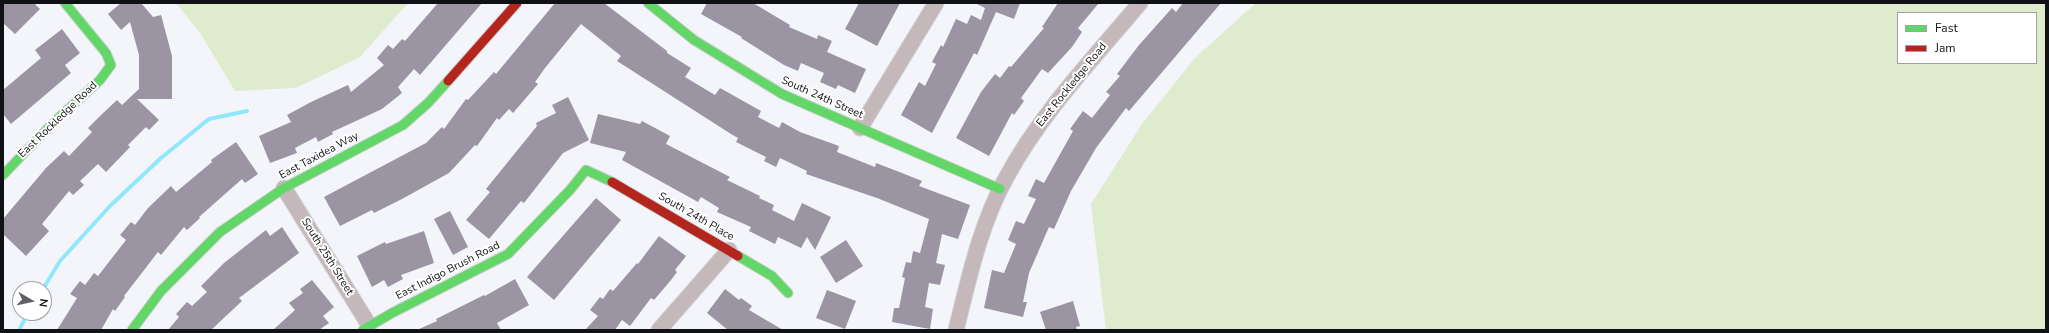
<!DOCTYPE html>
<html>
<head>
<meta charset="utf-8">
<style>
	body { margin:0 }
	#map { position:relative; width:2049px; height:333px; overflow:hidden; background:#f3f5fa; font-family:"Nunito Sans",sans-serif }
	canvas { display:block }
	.frame { position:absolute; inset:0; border:4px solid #101114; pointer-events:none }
	.legend { position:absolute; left:1897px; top:12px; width:140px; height:52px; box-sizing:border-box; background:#fff; border:1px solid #9fa0a1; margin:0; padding:5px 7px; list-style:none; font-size:12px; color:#101114 }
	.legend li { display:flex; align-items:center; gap:8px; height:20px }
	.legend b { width:20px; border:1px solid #9fa0a1 }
	.north { position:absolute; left:12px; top:281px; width:40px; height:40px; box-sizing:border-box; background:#fff; border:1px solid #9fa0a1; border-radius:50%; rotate:99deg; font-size:11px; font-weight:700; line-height:16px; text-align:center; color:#101114 }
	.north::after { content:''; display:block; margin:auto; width:14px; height:18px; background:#5f6164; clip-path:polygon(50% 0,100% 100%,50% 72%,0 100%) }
</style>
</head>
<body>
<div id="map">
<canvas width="2049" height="333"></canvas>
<div class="frame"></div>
<ul class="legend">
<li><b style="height:5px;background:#63d668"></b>Fast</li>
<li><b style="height:5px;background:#b3261e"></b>Jam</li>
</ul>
<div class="north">N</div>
</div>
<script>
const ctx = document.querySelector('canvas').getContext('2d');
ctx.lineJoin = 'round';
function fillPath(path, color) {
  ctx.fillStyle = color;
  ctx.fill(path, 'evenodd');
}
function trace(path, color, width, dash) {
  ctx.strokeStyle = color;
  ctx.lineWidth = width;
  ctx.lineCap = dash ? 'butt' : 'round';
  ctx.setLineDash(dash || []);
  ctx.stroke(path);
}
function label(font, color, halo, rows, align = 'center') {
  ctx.font = font + ' "Nunito Sans",sans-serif';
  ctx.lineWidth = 4;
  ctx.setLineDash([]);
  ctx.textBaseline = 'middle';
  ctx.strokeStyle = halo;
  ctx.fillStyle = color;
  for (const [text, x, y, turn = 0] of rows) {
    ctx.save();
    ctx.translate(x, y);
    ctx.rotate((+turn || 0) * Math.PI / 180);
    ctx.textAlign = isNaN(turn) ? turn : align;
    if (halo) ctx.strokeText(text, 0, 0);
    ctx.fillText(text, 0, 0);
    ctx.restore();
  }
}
const green = new Path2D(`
	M176 3H408L360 57 296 88 235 91 200 33Z
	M1256 3H2046V330H1106L1091 204 1142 124 1195 58ZM1898 13H2036V63H1898Z`);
const stream = new Path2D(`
	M43 289 60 261 110 206 161 158 209 119 247 111
	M19 330 28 313`);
const building = new Path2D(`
	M3 3H34L40 9 15 34 3 23Z
	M121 3H141L153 17 161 15 172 56V99H137L159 120 149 130 146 127 128 145 130 147 106 172 98 164 80 181 84 185 73 195 69 191 42 224 49 231 26 256 3 234V219L46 168 64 151 69 156 92 132 88 128 99 117 117 100 122 105 139 89V55L130 22 121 30 108 14Z
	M438 3H482L420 75 414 69 398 87 402 93 382 109 332 132 333 134 318 142 316 137 295 148 297 153 270 163 259 136 291 122 287 115 311 102 348 85 351 92 384 65 377 58 388 45 393 49 402 39 405 41Z
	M555 3H604L667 51V53L691 68 685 77 715 95 720 88 761 111 758 117 779 128 782 122 800 132 839 146 837 152 875 167 876 163 902 173 922 181 919 186 970 205 958 239 942 234 936 263 945 265 940 285 929 283 925 307 933 309 930 329 892 322 894 308H899L905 278 902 277 906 262 911 263 913 251 920 253 929 219 877 198 806 174 807 171 780 158 776 167 764 161 766 157 736 142 738 138 731 134 617 61 621 56 581 24 545 68 535 82 538 84 513 113 509 109 499 120 497 118 477 146 475 145 449 173 402 199 374 213 372 210 340 226 324 197 426 143 442 127 444 129 466 99 468 100 494 72 496 74Z
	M707 3H753L790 25 789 27 817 39 818 35 832 41 827 52 866 69 855 93 838 85 836 89 820 82 824 73 801 63 798 71 784 65 741 38 742 37 701 14Z
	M859 3H900L877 46 845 29Z
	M975 3H1020L1014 19 996 12 977 55 974 53 932 133 901 115 919 82 925 86 936 64 932 62 941 45 943 47 956 19 967 24 971 15 981 20 985 8Z
	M1058 3H1099L1078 28 1082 32 1072 47 1048 73 1042 69 1021 98 1024 101 1014 115 1012 113 989 156 956 138 981 92 995 74 1000 78 1009 66 1011 67 1044 28 1042 27Z
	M1183 3H1221L1129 111 1126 108 1096 148 1071 191 1054 229 1049 227 1029 273 1023 302H1027L1023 317 984 308 992 270 1004 273 1016 244 1008 240 1016 221 1024 224 1036 199 1028 196 1036 179 1044 183 1073 131 1070 129 1083 111 1092 118 1110 95 1106 92 1120 76 1117 74 1139 45 1172 8 1176 12Z
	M62 29 80 53 65 65 71 73 11 124 3 114V90L41 58 35 50Z
	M568 97 589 140 563 153 524 203 521 201 489 239 466 220 490 192 486 189 537 126 536 123 556 113 552 105Z
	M598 114 640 124 642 121 670 136 666 144 730 177 727 180 760 196 759 198 774 205 772 210 794 221 802 203 831 217 815 250 807 237 801 248 778 237 775 244 749 231 751 227 717 212 719 208 701 197 698 202 622 160 626 152 590 143Z
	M236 142 258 174 245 183 242 179 199 217 200 218 187 230 184 227 161 255 158 252 124 296 125 297 115 311 113 309 101 330H57L77 298 70 294 80 281 85 285 94 273 98 276 126 240 120 235 131 222 135 225 148 208 171 186 176 192 212 162 211 160Z
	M596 198 621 220 554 300 527 277Z
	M450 211 468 247 453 255 434 219Z
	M282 227 299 253 239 298 242 301 211 330H168L179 317 176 314 187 302 192 306 207 292 201 286 224 263 266 230 270 236Z
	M424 231 434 263 401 275 403 279 388 287 384 280 372 287 357 256 385 242 386 244Z
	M659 236 686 256 675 270 677 272 671 280 654 300 651 298 630 326 622 320 615 330H585L598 316 590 310 600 297 603 299 610 289 613 291 637 263 638 264Z
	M846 240 863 266 836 283 820 257Z
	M515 279 529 305 497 323 501 330H417L437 321 436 319 484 295 485 296Z
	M312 280 334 307 323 316 329 323 319 330H273L295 310 289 303 303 293 300 289Z
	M725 289 739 300 741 298 752 306 749 310 783 330H728L707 313Z
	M827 290 856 301 845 329 816 318Z
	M1073 301 1080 326 1076 327 1077 330H1046L1040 312Z`);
const street = new Path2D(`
	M860 128 936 3
	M284 188 369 325
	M659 330 729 250
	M956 330C969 278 980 225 1006 178 1041 113 1093 59 1140 3`);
const fast = new Path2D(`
	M648 3 694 40 782 94 1000 189
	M3 175 53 123 100 80 111 65 106 53 65 3
	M738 256 772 276 788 293
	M132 330 161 291 220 232 284 188 403 125 428 103 448 81
	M363 330 392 313 508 254 570 190 586 170 612 182`);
const jam = new Path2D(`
	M448 81 517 3
	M612 182 738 256`);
const streetNames = [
	["East Rockledge Road",1072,85,-51],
	["South 24th Street",822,98,24],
	["East Rockledge Road",58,120,-44],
	["East Taxidea Way",319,156,-28],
	["South 24th Place",696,217,30],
	["South 25th Street",327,257,58],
	["East Indigo Brush Road",448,271,-27]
];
fillPath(green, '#dfebcd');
trace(stream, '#91e7fc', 4);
fillPath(building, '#9a94a3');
trace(street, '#d0d1d4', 17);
trace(fast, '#d0d1d4', 11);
trace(jam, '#d0d1d4', 11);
trace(street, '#c5b8ba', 15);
trace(fast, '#63d668', 9);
trace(jam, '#b3261e', 9);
label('11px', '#101114', '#fff', streetNames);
</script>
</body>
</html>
